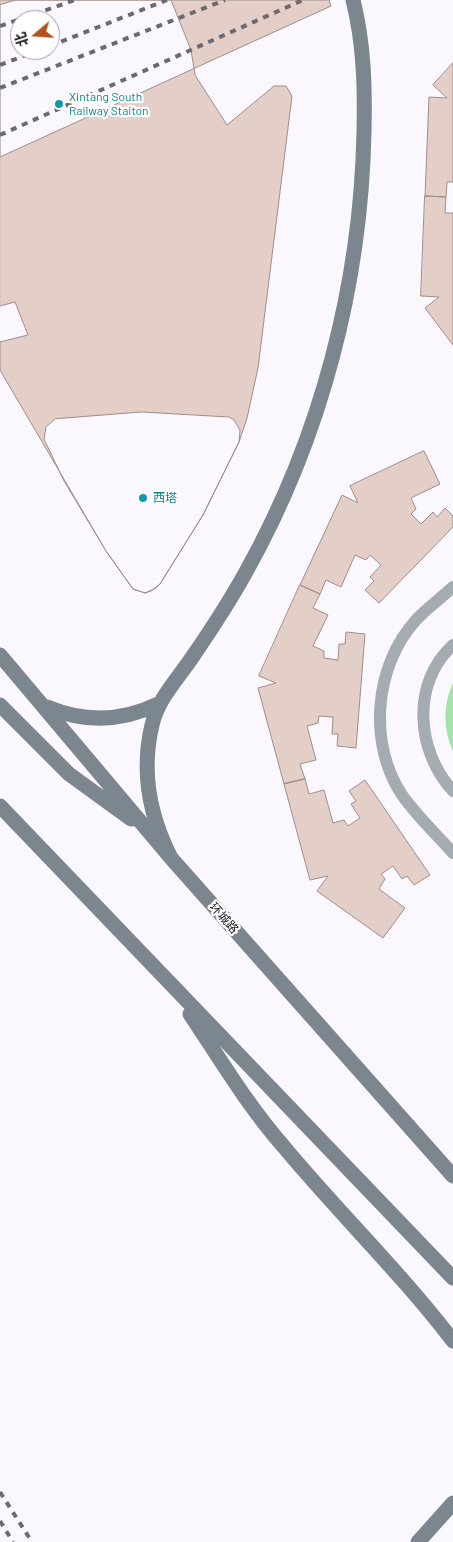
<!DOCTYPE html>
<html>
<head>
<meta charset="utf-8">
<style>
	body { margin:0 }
	#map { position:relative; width:453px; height:1542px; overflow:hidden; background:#faf7fe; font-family:Barlow,"Noto Sans SC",sans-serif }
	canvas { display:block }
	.north { position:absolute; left:10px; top:10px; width:50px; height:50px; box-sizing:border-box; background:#fff; border:1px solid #a3a1a4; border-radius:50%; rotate:252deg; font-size:14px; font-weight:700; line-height:20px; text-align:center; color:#18151b }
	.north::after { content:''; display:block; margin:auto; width:18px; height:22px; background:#b5521b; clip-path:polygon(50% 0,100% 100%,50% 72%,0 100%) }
</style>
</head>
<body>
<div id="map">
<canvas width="453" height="1542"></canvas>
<div class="north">北</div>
</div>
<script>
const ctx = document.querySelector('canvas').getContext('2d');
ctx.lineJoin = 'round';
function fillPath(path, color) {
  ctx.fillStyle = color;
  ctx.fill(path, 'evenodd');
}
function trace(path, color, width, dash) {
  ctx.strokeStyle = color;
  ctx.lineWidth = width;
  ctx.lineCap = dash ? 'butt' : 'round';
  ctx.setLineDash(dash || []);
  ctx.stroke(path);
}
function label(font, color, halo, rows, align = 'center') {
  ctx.font = font + ' Barlow,"Noto Sans SC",sans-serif';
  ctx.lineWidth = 4.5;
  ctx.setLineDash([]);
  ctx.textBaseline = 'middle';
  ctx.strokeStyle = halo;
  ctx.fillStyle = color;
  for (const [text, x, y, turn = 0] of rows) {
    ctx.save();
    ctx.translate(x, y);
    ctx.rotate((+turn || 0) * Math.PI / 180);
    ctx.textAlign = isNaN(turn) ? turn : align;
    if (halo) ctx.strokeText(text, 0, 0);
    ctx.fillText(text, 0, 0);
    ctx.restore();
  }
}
const green = new Path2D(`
	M453 683V751C443 730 443 704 453 683Z`);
const building = new Path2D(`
	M0 0H171L191 50 195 75 227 125 274 86H286L292 96 258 368 247 418 239 442 203 515 160 584 151 591 145 593 133 589 106 551 0 370V342L28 335 15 302 0 306ZM20 20H50V50H20Z
	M16 0H329L331 6 0 157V5ZM20 20H50V50H20Z
	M453 63V182H447L446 197 425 196 429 97 447 98 433 85Z
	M425 196 446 197 445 213H453V345L425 308 439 297 421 296Z
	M142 412 229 417 234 420 240 430 239 442 203 515 160 584 156 588 145 593 133 589 106 551 64 481 44 439 46 427 55 419Z
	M424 451 440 484 411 498 416 509 411 514 421 524 433 512 437 517 445 508 453 516V527L379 603 365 590 374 581 370 577 381 565 370 555 366 560 355 555 341 587 326 580 320 594 300 585 342 495 358 503 350 486Z
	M300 585 320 594 313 608 328 615 313 646 324 651V658L338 660 339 644H345L346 632 365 634 356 748 337 746 338 734H332L333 717 319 716 318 723 307 726 316 760 300 764 305 779 284 784 258 688 276 683 259 676Z
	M305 779 309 794 324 790 333 823 344 820 348 826 360 818 351 804 356 801 349 791 365 780 430 875 414 885 407 876 402 879 393 866 381 874 385 879 379 889 405 908 383 938 317 891 328 876 310 880 284 784Z`);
const lane = new Path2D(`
	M453 587C441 598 427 608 416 620 374 666 368 744 402 795 417 816 436 834 453 853
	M453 645C411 683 416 751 453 791`);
const secondary = new Path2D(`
	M0 655 171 858 453 1176
	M0 705 69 774 131 819
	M47 707C85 723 121 722 158 704
	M0 806 453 1278
	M171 858C150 817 141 771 152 725 158 699 176 681 191 659 211 630 230 601 247 570 321 437 361 284 364 132 365 87 364 44 353 0
	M190 1014C220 1059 248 1106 284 1147 339 1213 401 1273 453 1341
	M418 1542 453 1503`);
const rail = new Path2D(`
	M0 26 75 0
	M50 46 167 0
	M0 65 39 50
	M0 88 225 0
	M0 135 303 0
	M0 1492 32 1542
	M0 1521 13 1542`);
const markers = [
	[59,104,5,"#0f9aa8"],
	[143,498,5,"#0f9aa8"]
];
const cultureNames = [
	["Xintang South",69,97],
	["Railway Staiton",69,111],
	["西塔",153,498]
];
const streetNames = [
	["环城路",224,918,48]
];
fillPath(green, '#a2e3aa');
fillPath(building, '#e3cec8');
trace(building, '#a08d87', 1);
trace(lane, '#a4abb1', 12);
trace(secondary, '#7b868e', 15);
trace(rail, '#6c696f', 4, [6, 6]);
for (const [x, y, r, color] of markers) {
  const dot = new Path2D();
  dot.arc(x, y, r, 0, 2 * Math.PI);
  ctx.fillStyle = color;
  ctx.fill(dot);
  trace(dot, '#fff', 2);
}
label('12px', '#0d838f', '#fff', cultureNames, 'left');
label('12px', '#18151b', '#fff', streetNames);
</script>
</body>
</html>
